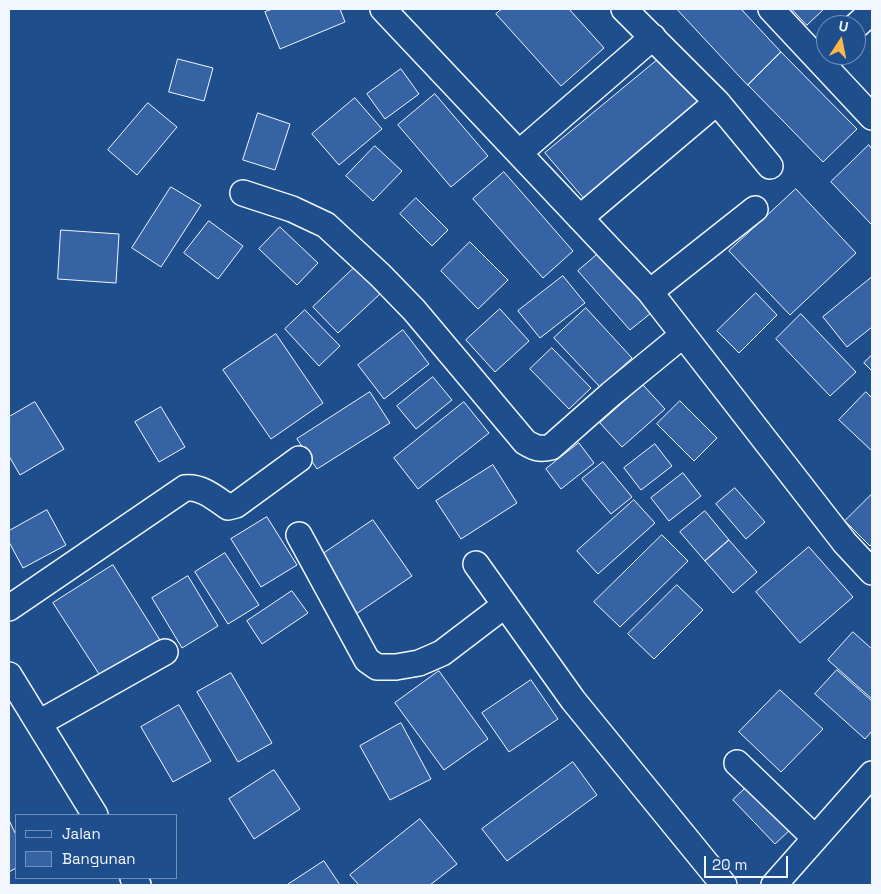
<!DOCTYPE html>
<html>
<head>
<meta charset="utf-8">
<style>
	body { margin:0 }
	#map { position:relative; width:881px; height:894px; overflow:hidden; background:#1f4e8c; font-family:"Space Grotesk",sans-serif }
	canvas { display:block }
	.frame { position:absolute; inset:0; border:10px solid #f2f6ff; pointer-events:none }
	.legend { position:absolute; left:15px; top:814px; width:162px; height:65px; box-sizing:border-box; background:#1f4e8c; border:1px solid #7391ba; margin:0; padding:6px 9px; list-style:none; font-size:15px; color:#f2f6ff }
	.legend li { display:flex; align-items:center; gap:10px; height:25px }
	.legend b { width:25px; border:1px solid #7391ba }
	.north { position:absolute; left:816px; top:15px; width:50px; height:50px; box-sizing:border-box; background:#1f4e8c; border:1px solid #7391ba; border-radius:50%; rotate:11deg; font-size:14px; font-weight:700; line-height:20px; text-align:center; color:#f2f6ff }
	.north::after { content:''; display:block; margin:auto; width:18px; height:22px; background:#ffb74d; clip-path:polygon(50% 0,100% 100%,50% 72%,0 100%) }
	.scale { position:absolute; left:704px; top:856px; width:84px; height:22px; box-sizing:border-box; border:2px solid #f2f6ff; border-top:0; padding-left:6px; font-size:15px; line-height:18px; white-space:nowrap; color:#f2f6ff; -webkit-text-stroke:4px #1f4e8c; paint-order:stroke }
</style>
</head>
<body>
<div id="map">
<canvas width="881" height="894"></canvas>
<div class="frame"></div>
<ul class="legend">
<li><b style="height:6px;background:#1f4e8c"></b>Jalan</li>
<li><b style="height:14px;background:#3563a3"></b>Bangunan</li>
</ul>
<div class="north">U</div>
<div class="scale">20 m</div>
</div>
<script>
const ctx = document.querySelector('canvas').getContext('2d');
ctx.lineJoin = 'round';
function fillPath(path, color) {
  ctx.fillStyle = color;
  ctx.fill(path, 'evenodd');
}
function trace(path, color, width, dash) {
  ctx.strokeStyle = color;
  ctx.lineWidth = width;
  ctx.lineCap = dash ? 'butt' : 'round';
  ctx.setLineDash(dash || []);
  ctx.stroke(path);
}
const building = new Path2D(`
	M273 9H340L345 22 280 49 265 12Z
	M502 9H569L604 48 561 86 496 14Z
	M677 9H741L781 52 748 85Z
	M792 9H824L807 25Z
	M781 52 857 129 823 162 748 85Z
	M661 57 701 105 586 201 545 153Z
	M178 59 213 68 204 101 169 92Z
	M401 69 419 94 385 119 367 94Z
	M435 94 488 156 451 187 398 125Z
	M355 98 382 129 339 165 312 134Z
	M148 103 177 127 137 175 108 150Z
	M258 113 290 124 275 170 243 160Z
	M869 145 872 149V225L831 182Z
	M375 146 402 171 373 201 346 176Z
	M504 172 573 251 543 278 473 199Z
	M171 187 201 205 161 267 132 248Z
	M796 189 856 253 790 315 729 251Z
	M416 198 448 230 432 246 400 214Z
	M209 221 243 246 218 279 184 253Z
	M280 227 318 263 297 285 259 249Z
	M61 230 119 234 116 283 58 279Z
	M470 242 508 280 478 309 441 271Z
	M599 253 651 313 630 330 578 271Z
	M354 268 380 294 338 333 313 307Z
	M563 276 585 303 540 338 518 311Z
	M872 277V327L847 347 823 317Z
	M756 293 777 315 739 353 717 331Z
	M586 308 632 358 600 387 554 338Z
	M500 309 529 341 495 372 466 340Z
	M305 310 340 346 319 366 285 329Z
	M801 314 856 372 830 396 776 339Z
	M403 330 429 364 384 399 358 365Z
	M276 334 323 403 271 439 223 370Z
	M552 348 591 388 569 409 530 369Z
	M872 355V371L864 363Z
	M433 377 452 400 416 429 397 406Z
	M643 385 665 409 622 447 600 423Z
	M370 392 390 423 317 469 297 439Z
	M866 392 872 398V451L839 420Z
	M680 401 717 438 694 461 657 424Z
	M35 402 64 449 20 475 9 456V417Z
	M464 402 489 433 418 489 394 458Z
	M161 407 185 447 159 462 135 422Z
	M579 443 594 463 561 489 546 469Z
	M655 444 672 466 641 490 624 468Z
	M603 462 632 497 611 514 582 479Z
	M493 465 517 503 461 539 436 501Z
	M683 473 701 496 669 521 651 498Z
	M735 488 765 522 746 539 716 504Z
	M872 494V544L870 546 845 521Z
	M634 500 655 523 598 574 577 551Z
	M47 510 66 545 23 568 9 542V531Z
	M705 511 729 540 705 561 680 532Z
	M267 517 297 565 261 587 231 539Z
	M373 520 412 576 356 614 317 558Z
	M662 535 688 561 620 627 594 602Z
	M729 540 757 572 733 593 705 561Z
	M809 547 853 597 800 643 756 592Z
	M225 553 259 605 228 624 195 572Z
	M113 565 160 640 101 677 53 603Z
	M188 576 218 626 182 648 152 598Z
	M677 585 703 610 654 659 628 634Z
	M292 591 308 613 262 644 247 621Z
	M853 632 872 649V699L828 660Z
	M837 670 872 701V731L865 739 815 694Z
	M439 671 488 739 444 770 395 703Z
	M231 673 272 743 238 762 197 692Z
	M531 680 558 719 509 752 482 713Z
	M780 690 823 729 781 772 739 732Z
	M179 705 211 761 173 782 141 727Z
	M401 723 431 779 390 800 360 746Z
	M573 762 597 795 507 861 482 829Z
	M274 770 300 809 254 839 229 799Z
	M751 783 793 827 775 844 733 800Z
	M420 819 457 864 430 885H359L350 875Z
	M9 820 16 835V868L9 872Z
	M324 861 340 885H287Z`);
const street = new Path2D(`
	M383 9 650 292 845 543 872 572
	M624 9 717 102 770 166
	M771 9 872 117
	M856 26 872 11
	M519 153 653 37
	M243 193 292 209 326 225 380 275 414 310 525 442C535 448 540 450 551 447L611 394 683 335
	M580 218 717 102
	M650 292 755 209
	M299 535 367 660 377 667H396L419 663 442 653 505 605
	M476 564 573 700 724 885
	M9 608 185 488C201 486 215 498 228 507L236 505 299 459
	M9 675 95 815
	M39 723 165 652
	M737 763 815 838
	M133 878 138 885
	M774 885 872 774`);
fillPath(building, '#3563a3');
trace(building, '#f2f6ff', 1);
trace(street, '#f2f6ff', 28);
trace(street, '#1f4e8c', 25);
</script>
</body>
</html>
